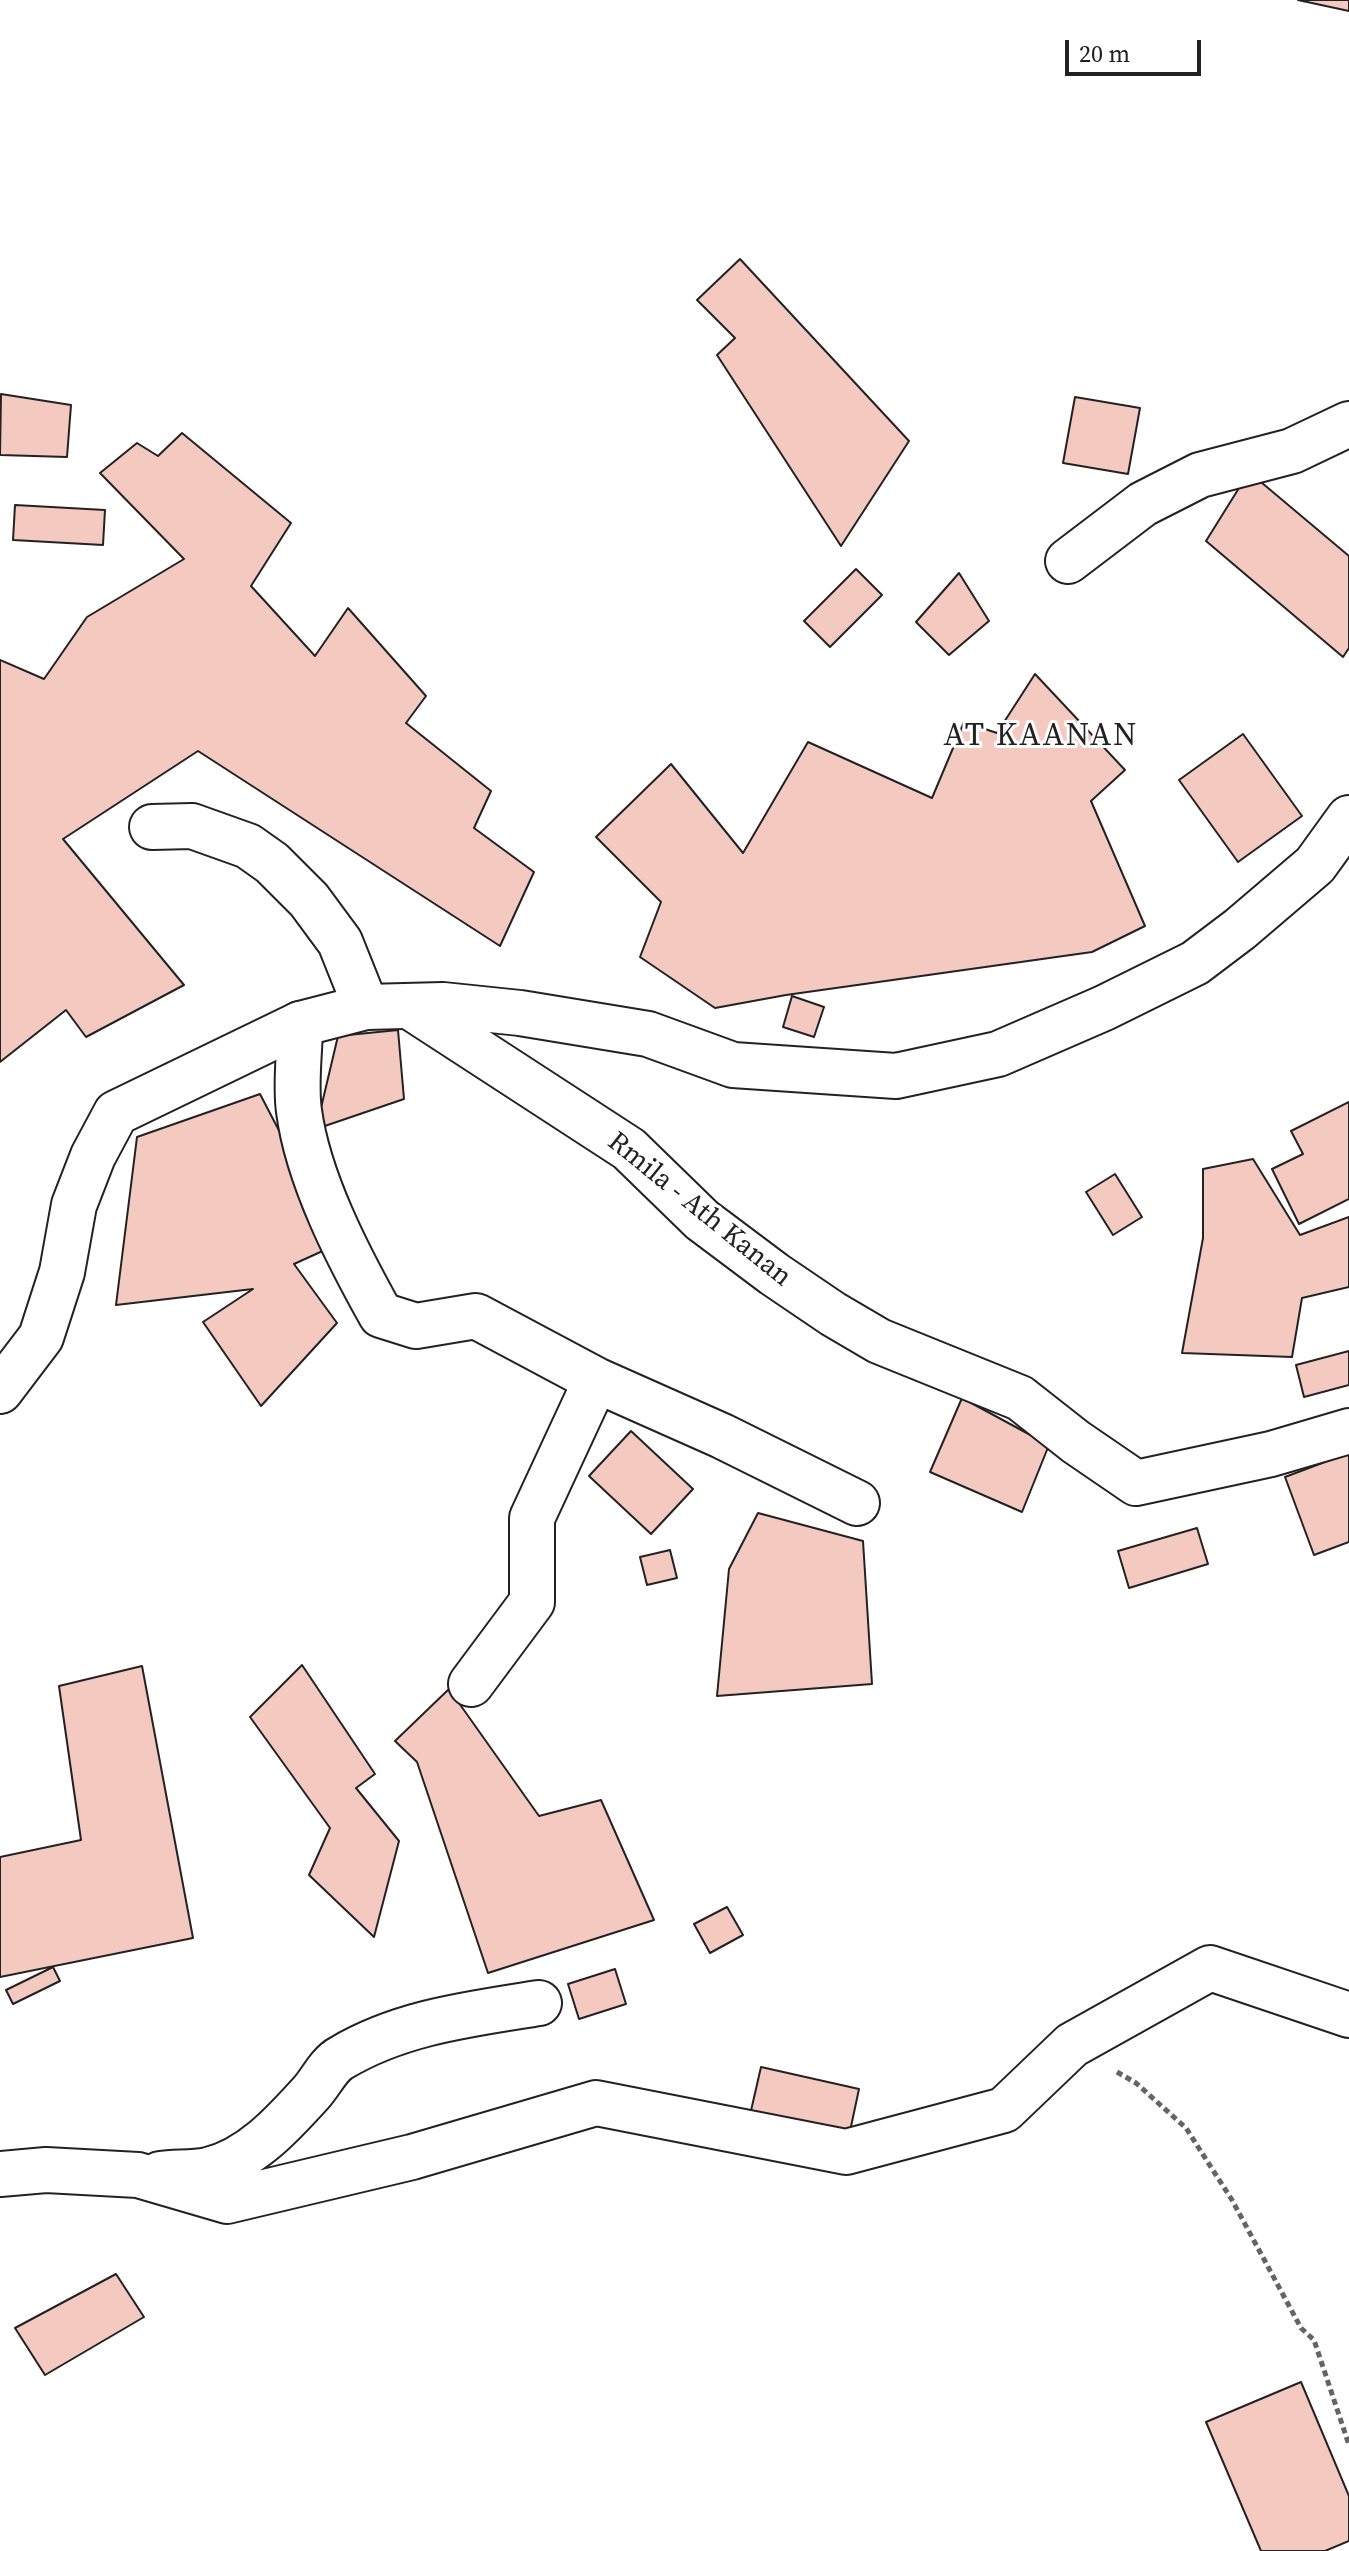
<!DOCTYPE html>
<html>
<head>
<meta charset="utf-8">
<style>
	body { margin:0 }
	#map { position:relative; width:1349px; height:2551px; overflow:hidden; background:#fff; font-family:"Source Serif 4",serif }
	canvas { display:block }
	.scale { position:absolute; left:1065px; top:40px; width:136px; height:36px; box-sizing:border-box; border:4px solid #222; border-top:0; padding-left:10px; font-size:24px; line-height:28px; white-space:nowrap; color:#222; -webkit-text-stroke:6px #fff; paint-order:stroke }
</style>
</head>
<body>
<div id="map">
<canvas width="1349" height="2551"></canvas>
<div class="scale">20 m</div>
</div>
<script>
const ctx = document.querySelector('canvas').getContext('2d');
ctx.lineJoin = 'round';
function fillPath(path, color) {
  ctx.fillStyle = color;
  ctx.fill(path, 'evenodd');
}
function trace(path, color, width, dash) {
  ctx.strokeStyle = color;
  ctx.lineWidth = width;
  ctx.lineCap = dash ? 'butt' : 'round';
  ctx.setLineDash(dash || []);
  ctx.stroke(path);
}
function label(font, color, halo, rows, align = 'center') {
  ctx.font = font + ' "Source Serif 4",serif';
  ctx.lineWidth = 6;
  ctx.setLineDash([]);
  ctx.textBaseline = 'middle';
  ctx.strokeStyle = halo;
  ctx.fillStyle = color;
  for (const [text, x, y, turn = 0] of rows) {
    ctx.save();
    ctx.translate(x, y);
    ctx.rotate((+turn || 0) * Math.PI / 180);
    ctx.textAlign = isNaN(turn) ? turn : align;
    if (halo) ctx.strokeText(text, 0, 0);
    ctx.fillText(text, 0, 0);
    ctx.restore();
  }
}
const building = new Path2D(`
	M1298 0H1349V11Z
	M740 259 909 441 841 546 717 355 735 338 697 300Z
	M1 394 71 405 67 457 0 455Z
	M1075 397 1140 408 1128 474 1063 463Z
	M182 433 291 523 251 586 315 656 348 608 426 696 406 723 491 791 474 828 534 872 500 946 198 751 63 839 184 985 86 1037 66 1010 0 1062V660L44 679 87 617 184 559 100 473 137 443 158 456Z
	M1249 472 1349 556V648L1343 657 1206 541Z
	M15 505 105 510 103 545 13 540Z
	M856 569 882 595 830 647 804 621Z
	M959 573 989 621 949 655 916 622Z
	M1035 674 1125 770 1091 801 1145 926 1092 952 786 995 715 1008 640 957 661 902 596 837 671 764 743 853 808 742 932 798 964 722 997 733Z
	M1243 734 1302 816 1238 862 1179 780Z
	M792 996 824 1007 814 1037 783 1027Z
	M398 1030 404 1099 316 1129 338 1036Z
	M260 1094 338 1244 294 1264 337 1323 261 1406 203 1322 253 1289 116 1305 137 1137Z
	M1349 1102V1199L1299 1224 1272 1169 1303 1154 1291 1131Z
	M1253 1159 1300 1235 1349 1217V1287L1302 1298 1292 1357 1182 1353 1203 1238V1169Z
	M1115 1174 1142 1217 1113 1235 1086 1192Z
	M1349 1351V1385L1304 1397 1296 1365Z
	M962 1398 1049 1445 1022 1512 930 1472Z
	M631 1431 693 1489 651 1534 589 1476Z
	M1349 1453V1542L1314 1555 1285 1477Z
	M758 1513 863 1541 872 1684 717 1696 729 1569Z
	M1197 1528 1208 1564 1129 1588 1118 1551Z
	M670 1550 677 1578 647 1585 640 1557Z
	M302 1665 375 1774 356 1788 399 1841 374 1937 309 1875 330 1828 250 1717Z
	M142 1666 193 1938 0 1977V1857L81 1840 59 1686Z
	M449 1689 539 1816 601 1800 654 1920 488 1973 417 1762 395 1741Z
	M727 1907 743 1935 710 1953 694 1924Z
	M53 1967 60 1981 13 2004 6 1990Z
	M615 1969 626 2004 579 2019 568 1984Z
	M761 2067 859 2089 849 2136 750 2115Z
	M116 2274 144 2317 45 2375 15 2328Z
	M1301 2382 1349 2496V2541L1325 2551H1261L1206 2422Z`);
const path = new Path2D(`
	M1117 2072 1136 2083 1186 2128 1232 2200 1301 2328 1314 2340 1349 2445`);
const minor = new Path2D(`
	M1068 561 1143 504 1200 475 1292 451 1349 424
	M152 827 192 826 248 846 272 863 309 900 340 942 366 1007
	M409 1006 629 1149 702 1220 774 1274 833 1314 879 1341 1020 1398 1076 1442 1136 1483 1271 1454 1349 1431
	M300 1024C300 1052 295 1083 299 1111 308 1179 348 1256 381 1315L416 1326 476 1316 596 1380 722 1436 857 1503
	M471 1684 532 1602V1518L596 1380
	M0 2174 46 2170 138 2175 227 2201 412 2157 596 2103 846 2152 1004 2110 1072 2045 1210 1968 1349 2015
	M160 2174C175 2172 193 2173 208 2170 250 2160 282 2125 310 2094 320 2084 328 2065 341 2058 401 2022 471 2014 539 2003`);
const major = new Path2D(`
	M0 1391 41 1337 62 1272 74 1205 93 1156 116 1113 300 1024 366 1007 443 1005 520 1013 648 1034 733 1065 896 1076 998 1054 1104 1008 1195 963 1240 929 1315 865 1349 818`);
const streetNames = [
	["Rmila - Ath Kanan",699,1210,39]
];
const quarterNames = [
	["AT KAANAN",1041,737]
];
fillPath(building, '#f3c9c0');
trace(building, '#222', 2);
trace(minor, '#222', 48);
trace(major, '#222', 48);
trace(path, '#646464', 5, [6, 4]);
trace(minor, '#fff', 44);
trace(major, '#fff', 44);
label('28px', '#222', '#fff', streetNames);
ctx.letterSpacing = '2px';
label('32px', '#222', '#fff', quarterNames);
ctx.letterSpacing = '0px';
</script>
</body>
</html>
